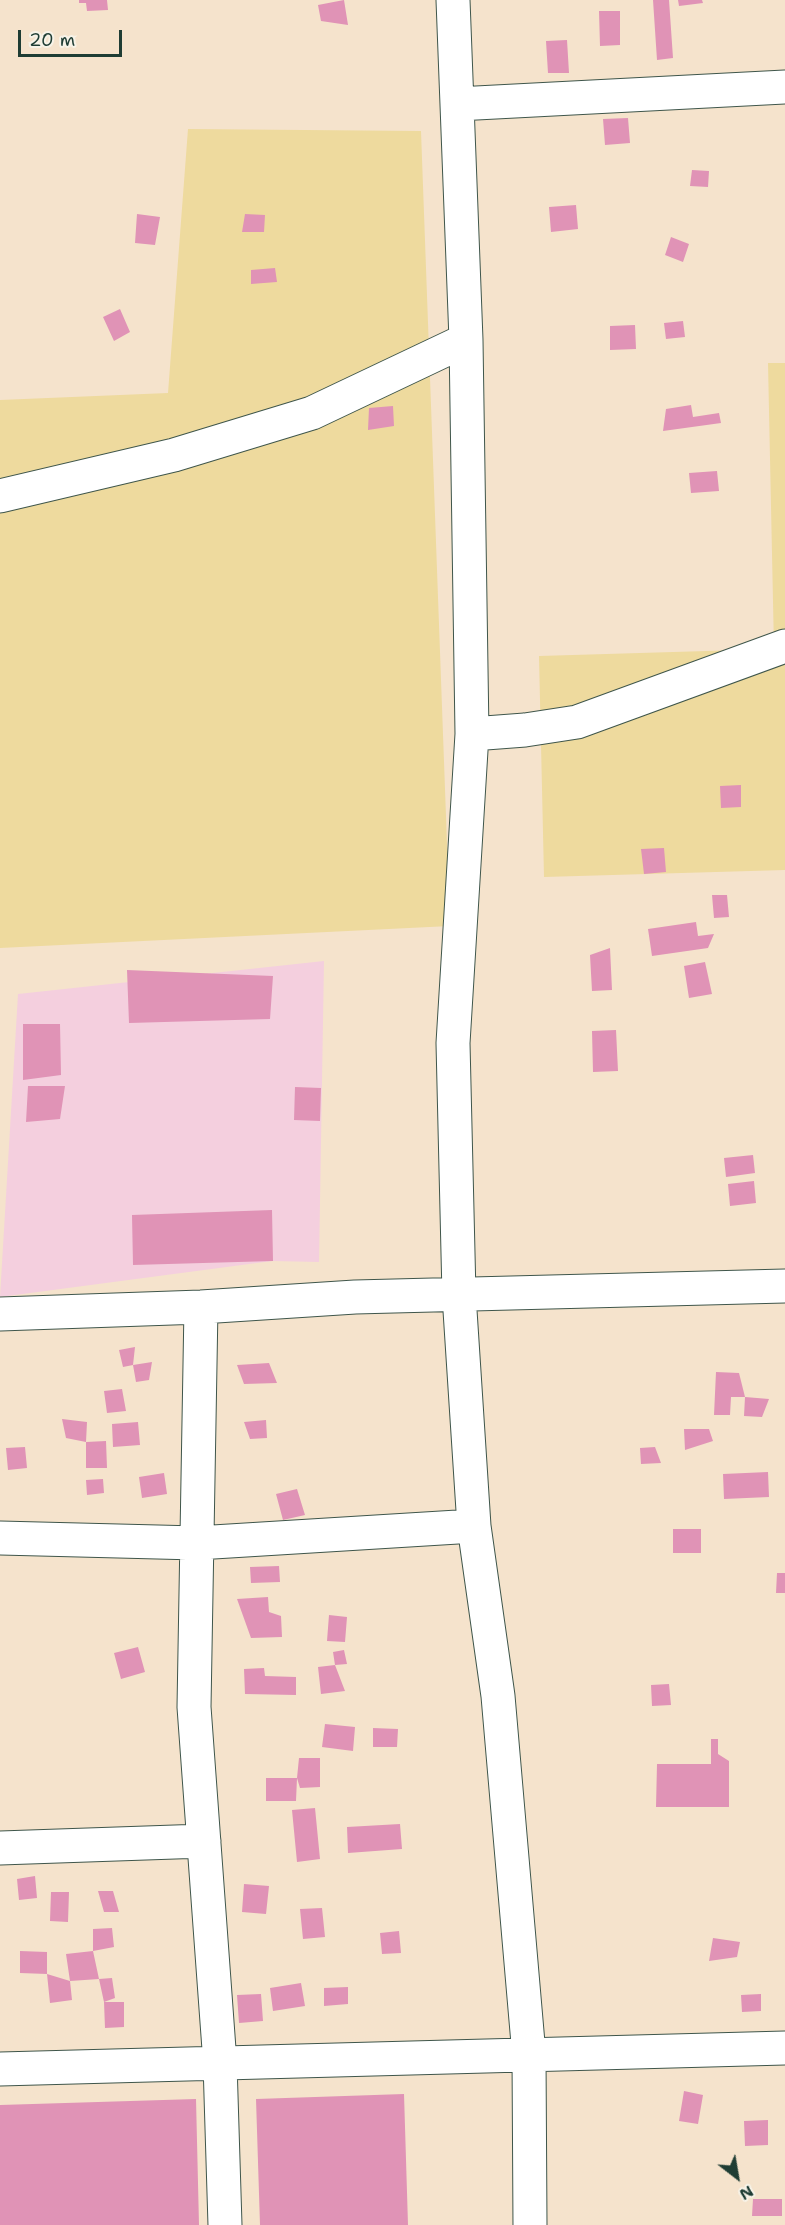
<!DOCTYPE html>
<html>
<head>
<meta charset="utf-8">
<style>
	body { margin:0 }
	#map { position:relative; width:785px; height:2225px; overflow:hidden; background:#f5e3cc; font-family:"Shantell Sans",sans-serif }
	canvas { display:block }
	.north { position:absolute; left:707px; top:2147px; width:60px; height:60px; -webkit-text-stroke:4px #f7f3e8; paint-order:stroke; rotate:149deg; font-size:16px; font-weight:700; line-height:24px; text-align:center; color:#1f3d34 }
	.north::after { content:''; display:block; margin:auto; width:21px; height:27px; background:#1f3d34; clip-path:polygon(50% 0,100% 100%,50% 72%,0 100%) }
	.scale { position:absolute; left:18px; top:30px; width:104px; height:27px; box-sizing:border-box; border:3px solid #1f3d34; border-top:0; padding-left:8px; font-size:18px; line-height:21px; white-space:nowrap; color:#1f3d34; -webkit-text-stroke:4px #f7f3e8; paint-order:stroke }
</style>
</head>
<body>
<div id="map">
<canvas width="785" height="2225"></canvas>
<div class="north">N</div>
<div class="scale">20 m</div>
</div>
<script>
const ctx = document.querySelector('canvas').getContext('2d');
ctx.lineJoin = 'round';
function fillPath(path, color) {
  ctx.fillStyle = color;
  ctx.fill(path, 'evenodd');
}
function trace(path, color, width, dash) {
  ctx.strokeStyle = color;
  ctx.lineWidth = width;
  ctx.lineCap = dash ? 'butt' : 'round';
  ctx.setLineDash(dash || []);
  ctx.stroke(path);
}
const built = new Path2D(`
	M324 961 319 1262 272 1261 0 1297 18 994Z`);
const sand = new Path2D(`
	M188 129 421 131 450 926 0 948V400L168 393Z
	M768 363H785V870L544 877 539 656 774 649Z`);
const building = new Path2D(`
	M79 0H107L108 10 87 11 86 3H79Z
	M344 0 348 25 321 21 318 5Z
	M653 0H669L673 58 657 60Z
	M678 0H702L703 3 679 6Z
	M599 11H620V45L600 46Z
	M567 40 569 73H548L546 41Z
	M628 118 630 143 605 145 603 119Z
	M692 170 709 171 708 187 690 186Z
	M576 205 578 229 551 232 549 207Z
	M137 214 160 217 155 245 135 243Z
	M245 214 265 215 264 232H242Z
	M671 237 689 244 683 262 665 255Z
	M275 268 277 282 251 284V270Z
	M120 309 130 332 114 341 103 317Z
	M683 321 685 337 666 339 664 323Z
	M635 325 636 349 610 350V326Z
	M691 405 693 417 719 413 721 423 663 431 666 409Z
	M393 406 394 426 368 430 369 408Z
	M717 471 719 491 691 493 689 473Z
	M741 785V807L721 808 720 786Z
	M664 848 666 872 644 874 641 849Z
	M712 895H727L729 917 714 918Z
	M696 922 698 936 714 934 708 948 652 956 648 929Z
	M610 948 612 990 592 991 590 955Z
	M705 962 712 994 689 998 684 966Z
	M127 970 273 976 270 1019 129 1023Z
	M23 1024H60L61 1075 23 1080Z
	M616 1030 618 1071 593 1072 592 1031Z
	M28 1086H65L60 1119 26 1122Z
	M295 1087 321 1088 320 1121 294 1120Z
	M753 1155 755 1173 726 1177 724 1158Z
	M754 1181 756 1203 730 1206 728 1184Z
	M272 1210 273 1261 133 1265 132 1215Z
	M135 1347 133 1365 123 1367 119 1350Z
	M152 1362 149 1380 136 1382 133 1365Z
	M269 1363 277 1383 244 1384 237 1365Z
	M716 1372 739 1373 745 1397H731L730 1415H714Z
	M122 1389 126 1411 107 1413 104 1391Z
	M745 1397 769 1399 762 1417 744 1416Z
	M62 1419 87 1422 86 1442 66 1438Z
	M266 1420 267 1438 250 1439 244 1422Z
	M138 1422 140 1445 113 1447 112 1424Z
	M684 1429H709L713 1441 685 1450Z
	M106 1441 107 1468H86V1442Z
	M25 1447 27 1468 8 1470 6 1448Z
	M655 1447 661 1463 641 1464 640 1448Z
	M768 1472 769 1497 724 1499 723 1474Z
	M164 1473 167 1494 142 1498 139 1477Z
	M103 1479 104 1493 87 1495 86 1480Z
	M297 1489 305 1515 283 1520 276 1494Z
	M673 1529H701V1553H673Z
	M279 1566 280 1582 251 1583 250 1567Z
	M777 1573H785V1593H776Z
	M268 1597 269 1612 281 1616 282 1637 251 1638 237 1599Z
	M329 1615 347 1617 345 1642 327 1641Z
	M138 1647 145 1672 121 1679 114 1653Z
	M344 1650 347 1664 335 1665 333 1652Z
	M335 1665 345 1691 321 1694 318 1667Z
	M264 1668 265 1676 296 1677V1695L245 1694 244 1669Z
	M669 1684 671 1705 652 1706 651 1685Z
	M325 1724 355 1727 353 1751 322 1747Z
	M373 1728 398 1729 397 1747H373Z
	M711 1739H718V1754L729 1761V1807H656L657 1764H711Z
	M299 1758H320V1787L300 1788 297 1778Z
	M266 1778H297L296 1801H266Z
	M315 1808 320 1859 297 1862 292 1810Z
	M400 1824 402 1849 348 1853 347 1827Z
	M35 1876 37 1898 19 1900 17 1879Z
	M244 1884 269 1886 266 1914 242 1912Z
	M98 1891H113L119 1912H104Z
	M51 1892H69L68 1922 50 1921Z
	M322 1908 325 1937 303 1939 300 1909Z
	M112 1928 114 1947 93 1951V1929Z
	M399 1931 401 1953 382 1954 380 1933Z
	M713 1938 740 1942 737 1957 709 1961Z
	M20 1951 47 1952V1974L20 1973Z
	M93 1951 99 1979 70 1981 72 2000 50 2003 47 1974 70 1981 66 1954Z
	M112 1978 115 1998 104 2002 99 1979Z
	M301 1983 305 2006 273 2011 270 1988Z
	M348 1987V2004L324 2006V1988Z
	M261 1994 263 2021 239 2023 237 1995Z
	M761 1994V2011L742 2012 741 1995Z
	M104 2002H124V2027L105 2028Z
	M684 2091 703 2095 698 2124 679 2121Z
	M404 2094 408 2225H260L256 2099Z
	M196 2099 199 2225H0V2105Z
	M768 2120V2145L745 2146 744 2121Z
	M753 2199H782V2216H752Z`);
const minor = new Path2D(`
	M453 0 466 340 472 734 453 1043 459 1295 474 1526 498 1696 529 2055 530 2225
	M457 104 785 87
	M0 496 174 455 312 413 466 340
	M472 734 525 730 577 722 785 646
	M201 1307 194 1707 220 2063 225 2225
	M0 1314 201 1307 355 1297 785 1286
	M0 1538 197 1543 474 1526
	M0 1848 204 1841
	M0 2069 785 2048`);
fillPath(built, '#f4cfde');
fillPath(sand, '#eeda9e');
fillPath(building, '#e093b6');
trace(minor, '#3f564b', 35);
trace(minor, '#fff', 33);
</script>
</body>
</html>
